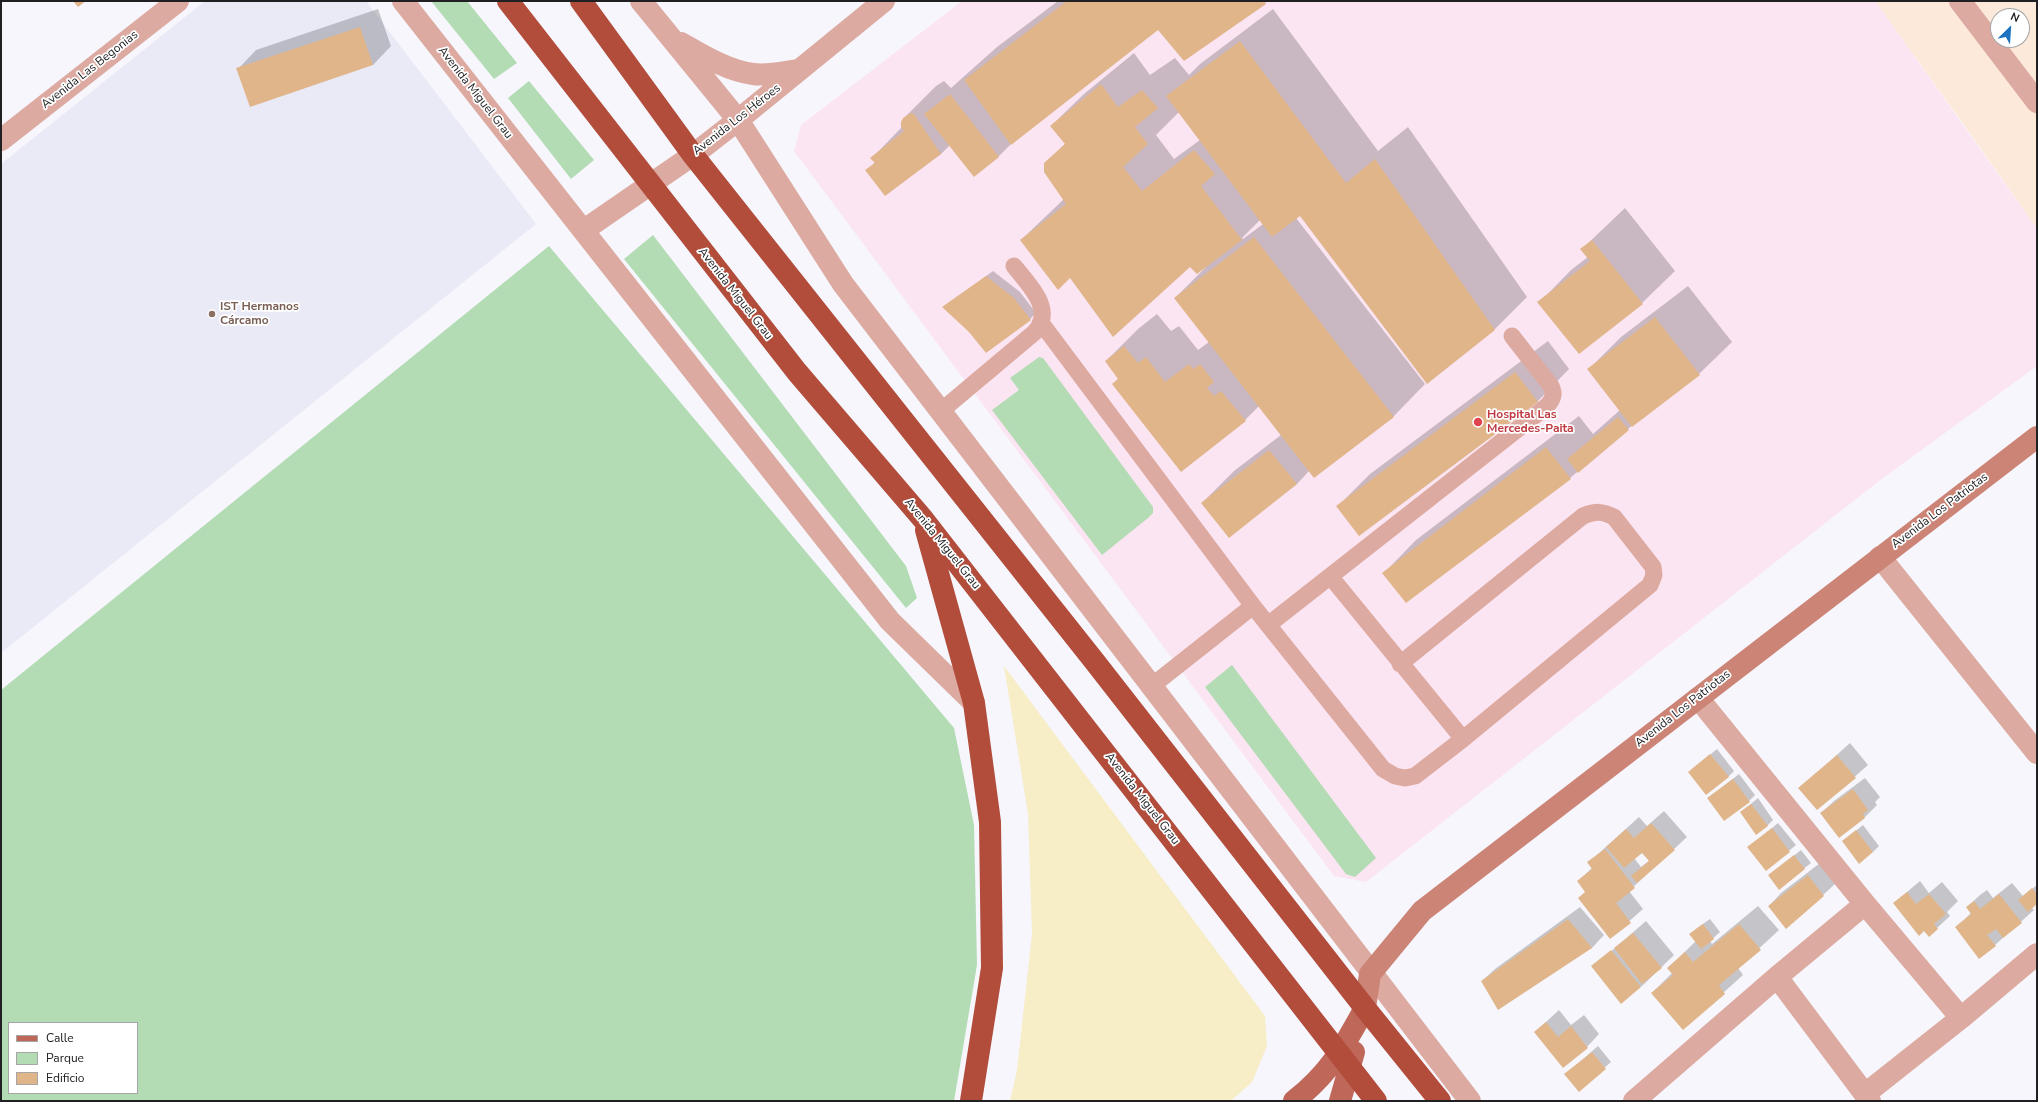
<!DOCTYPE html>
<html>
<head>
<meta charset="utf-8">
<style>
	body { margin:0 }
	#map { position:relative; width:2038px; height:1102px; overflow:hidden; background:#f6f6fc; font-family:"Nunito Sans",sans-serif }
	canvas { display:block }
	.frame { position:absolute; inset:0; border:2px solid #202022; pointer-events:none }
	.legend { position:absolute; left:8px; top:1022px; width:130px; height:72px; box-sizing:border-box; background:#fff; border:1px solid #a6a6a7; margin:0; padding:5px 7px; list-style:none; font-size:12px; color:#202022 }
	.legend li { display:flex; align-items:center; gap:8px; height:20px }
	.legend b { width:20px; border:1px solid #a6a6a7 }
	.north { position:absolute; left:1990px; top:8px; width:40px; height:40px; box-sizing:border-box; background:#fff; border:1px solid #a6a6a7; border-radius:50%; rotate:25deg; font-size:11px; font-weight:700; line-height:16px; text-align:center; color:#202022 }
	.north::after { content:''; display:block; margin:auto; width:14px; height:18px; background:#1b72c0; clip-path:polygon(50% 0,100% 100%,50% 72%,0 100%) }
</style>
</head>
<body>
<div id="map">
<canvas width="2038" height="1102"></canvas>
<div class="frame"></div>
<ul class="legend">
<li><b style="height:5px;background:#bf6758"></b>Calle</li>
<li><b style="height:11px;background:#b3dcb4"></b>Parque</li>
<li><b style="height:11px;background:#e0b58a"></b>Edificio</li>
</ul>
<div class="north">N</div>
</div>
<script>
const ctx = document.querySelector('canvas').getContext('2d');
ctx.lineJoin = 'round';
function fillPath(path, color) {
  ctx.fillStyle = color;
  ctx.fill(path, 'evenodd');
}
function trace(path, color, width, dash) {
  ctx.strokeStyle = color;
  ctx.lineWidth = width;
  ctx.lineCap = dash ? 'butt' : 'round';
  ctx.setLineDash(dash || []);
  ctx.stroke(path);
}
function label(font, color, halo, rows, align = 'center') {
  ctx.font = font + ' "Nunito Sans",sans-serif';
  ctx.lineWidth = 3.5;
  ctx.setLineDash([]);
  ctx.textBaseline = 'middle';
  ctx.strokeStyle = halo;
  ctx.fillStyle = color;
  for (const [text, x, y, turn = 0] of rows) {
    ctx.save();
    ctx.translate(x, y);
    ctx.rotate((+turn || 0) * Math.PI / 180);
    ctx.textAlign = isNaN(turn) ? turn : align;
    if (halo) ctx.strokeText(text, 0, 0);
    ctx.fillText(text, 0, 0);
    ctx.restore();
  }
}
const built = new Path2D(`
	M205 1H366L536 224 1 653V164Z`);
const industrial = new Path2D(`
	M1875 1H2037V229L1979 146ZM1998 16H2022V40H1998Z`);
const medical = new Path2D(`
	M962 1H1875L2037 229V366L1883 478 1366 882 1334 876 794 151 801 125Z`);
const green = new Path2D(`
	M431 1H467L517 63 494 79Z
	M529 81 594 160 571 179 508 98Z
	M653 235 906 566 917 598 906 608 624 259Z
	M549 246 954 728 974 825 977 965 954 1101H1V690ZM9 1023H137V1093H9Z
	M1039 357 1043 358 1153 507V513L1148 518 1102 555 992 410 1019 390 1010 378Z
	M1232 665 1376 858 1355 877 1346 874 1205 687Z`);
const sand = new Path2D(`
	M1004 666 1265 1016 1267 1046 1252 1082 1231 1101H1010L1017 1070 1032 934 1028 814Z`);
const shadow = new Path2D(`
	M1058 1H1267L1265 3 1158 28 1013 142 999 156 974 176 950 145 941 154 885 194 867 171 875 162 872 158 902 127 904 118 936 86 944 81 951 88 997 47Z
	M378 9 391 46 373 65 238 69 256 50Z
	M1273 9 1378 151 1408 127 1527 297 1495 329 1427 382 1300 215 1296 218 1425 384 1393 417 1309 471 1297 484 1229 536 1202 503 1234 471 1281 435 1259 406 1245 420 1113 384 1119 378 1106 361 1138 329 1157 314 1171 331 1179 326 1198 350 1209 342 1175 298 1206 267 1021 240 1064 199 1045 164 1066 143 1051 126 1084 94 1134 53 1150 75 1175 58 1189 75 1200 64ZM1179 112 1200 140 1174 159 1156 135ZM1260 220 1263 224 1243 239 1242 238Z
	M1625 208 1675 271 1642 303 1579 353 1539 303 1571 270 1588 257 1582 249Z
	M993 271 1020 292 1036 313 1030 319 944 307Z
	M1688 286 1732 342 1699 374 1635 423 1570 478 1406 602 1384 573 1416 540 1579 416 1593 434 1620 410 1589 369 1621 337Z
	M1548 341 1569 369 1537 402 1338 506 1370 474Z
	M1850 743 1868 765 1818 809 1800 788Z
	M1717 749 1734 771 1728 777 1689 772Z
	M1739 774 1755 795 1749 801 1708 798Z
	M1865 778 1880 797 1875 802 1877 805 1865 817 1839 837 1821 813 1834 801Z
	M1758 798 1773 820 1767 826 1741 812Z
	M1664 811 1687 837 1629 891 1643 909 1610 938 1586 891 1578 881 1592 868 1588 863 1639 817 1647 826ZM1642 851 1650 860 1641 867 1634 858Z
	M1778 823 1796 845 1766 870 1755 842Z
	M1863 825 1879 846 1873 852 1843 841Z
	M1801 850 1811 863 1779 888 1769 875Z
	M1820 863 1836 883 1823 895 1769 906 1781 893Z
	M1920 881 1929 893 1942 882 1958 901 1947 912 1950 916 1937 928 1894 903Z
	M2012 883 2023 896 2037 885V903L2032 908 2034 910 1995 945 1957 927 1971 913 1967 907 1980 895 1987 890 1993 898Z
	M1758 906 1779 930 1738 968 1743 975 1683 1029 1652 993 1672 973 1668 968 1696 941 1691 934 1697 928 1710 919 1720 932 1710 941 1712 944Z
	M1580 907 1604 935 1592 948 1482 981 1495 969Z
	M1646 921 1674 955 1641 987 1593 967Z
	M1559 1010 1571 1025 1584 1015 1599 1034 1587 1047 1535 1032Z
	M1598 1046 1611 1062 1579 1090 1566 1074Z`);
const building = new Path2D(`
	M73 1H86L78 7Z
	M1067 1H1264L1266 4 1184 61 1158 30 1011 145 964 80Z
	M360 27 373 65 250 107 236 68Z
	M1240 41 1346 183 1375 159 1495 330 1427 384 1300 216 1272 237 1166 96Z
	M1101 84 1118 107 1142 90 1158 108 1135 127 1148 144 1123 167 1142 191 1194 150 1215 174 1201 186 1242 240 1197 274 1190 267 1113 337 1070 278 1058 290 1020 240 1066 204 1044 172V163L1065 144 1050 126Z
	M950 94 999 157 974 177 924 114Z
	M911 113 914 114 941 154 885 196 865 170 875 163 870 158 904 131 901 127V122L903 118Z
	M1254 237 1394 417 1314 478 1174 298Z
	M1592 240 1643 304 1579 354 1537 302 1590 261 1580 249Z
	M986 276 1014 298 1031 320 986 353 969 332 942 307Z
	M1655 317 1700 375 1632 427 1587 369Z
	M1124 346 1138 363 1146 357 1165 382 1189 364 1193 369 1200 364 1214 382 1207 388 1214 396 1221 391 1246 421 1181 472 1112 384 1118 379 1105 361Z
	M1515 372 1538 402 1359 536 1336 506Z
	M1618 417 1629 430 1578 473 1567 459Z
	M1546 447 1571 479 1406 603 1382 573Z
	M1269 450 1297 484 1229 538 1201 503Z
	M1710 754 1729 777 1706 795 1688 772Z
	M1837 755 1856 778 1817 810 1798 788Z
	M1733 779 1750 802 1724 821 1707 798Z
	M1853 789 1868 810 1863 814 1865 818 1839 838 1820 813Z
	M1751 804 1768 826 1756 835 1740 812Z
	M1651 823 1675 850 1637 883 1631 876 1649 861 1642 853 1624 868 1606 847 1626 829 1634 838Z
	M1772 828 1790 852 1766 871 1747 847Z
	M1856 830 1873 852 1859 864 1842 841Z
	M1605 849 1635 888 1616 903 1631 923 1610 939 1578 898 1585 892 1577 881 1592 869 1587 862Z
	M1794 855 1805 869 1779 890 1768 875Z
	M1808 875 1824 896 1786 929 1768 906Z
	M2032 888 2037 894V904L2028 912 2018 900Z
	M1907 892 1916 904 1929 894 1946 914 1934 924 1938 929 1929 937 1924 931 1919 936 1893 903Z
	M1999 894 2022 923 2003 938 1996 929 1987 935 1996 946 1979 959 1955 927 1971 914 1966 907 1974 901 1980 909Z
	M1568 919 1592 948 1498 1010 1481 981Z
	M1703 924 1714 939 1701 949 1689 934Z
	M1739 924 1761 950 1719 985 1725 994 1683 1030 1651 993 1673 975 1667 968 1685 952 1693 962Z
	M1633 933 1662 968 1642 984 1614 948Z
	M1611 950 1641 987 1621 1004 1591 966Z
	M1546 1022 1558 1037 1571 1026 1588 1048 1563 1068 1534 1032Z
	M1592 1052 1606 1069 1579 1092 1564 1074Z`);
const lane = new Path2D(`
	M1042 324 1253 606 1383 769 1395 776 1405 778 1415 776 1463 739 1650 585 1654 575 1653 567 1614 517C1602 511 1596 511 1583 516L1400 664
	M941 411 1035 332C1055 309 1029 285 1014 266
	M1330 576 1463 739
	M1268 625 1547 406C1553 399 1555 394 1551 386L1512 336
	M1153 685 1253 606`);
const street = new Path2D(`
	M403 1 890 621 974 703
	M641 1 738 120 843 284 1470 1101
	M1960 1 2037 102
	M681 43C702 55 728 71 753 74 768 76 784 72 799 70
	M1 140 178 1
	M584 230 693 155 738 120 884 1
	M1880 557 2037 753
	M1698 698 1865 904 1961 1018
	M1777 977 1870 1101
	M1865 1094 1961 1018 2037 954
	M1634 1101 1777 977 1865 904`);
const secondary = new Path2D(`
	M1365 1008 1370 974 1422 911 2037 437`);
const primary = new Path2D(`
	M1294 1101C1330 1073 1343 1048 1365 1008
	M1340 1101 1354 1052`);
const highway = new Path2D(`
	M508 1 797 372 923 519 1376 1101
	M581 1 693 155 1095 662 1365 1008 1440 1101
	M926 530 974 703 990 822 992 968 971 1101`);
const markers = [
	[212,314,4,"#8d6e63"],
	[1478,422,5,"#e0444e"]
];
const streetNames = [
	["Avenida Las Begonias",90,70,-38],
	["Avenida Miguel Grau",475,93,52],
	["Avenida Los Héroes",737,120,-38],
	["Avenida Miguel Grau",735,294,52],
	["Avenida Los Patriotas",1940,511,-37],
	["Avenida Miguel Grau",942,544,51],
	["Avenida Los Patriotas",1683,709,-38],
	["Avenida Miguel Grau",1142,799,52]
];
const educationNames = [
	["IST Hermanos",220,307],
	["Cárcamo",220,321]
];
const healthNames = [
	["Hospital Las",1487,415],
	["Mercedes-Paita",1487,429]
];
fillPath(built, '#eaeaf7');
fillPath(industrial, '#fce9d9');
fillPath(medical, '#fce5f2');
fillPath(green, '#b3dcb4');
fillPath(sand, '#f7edc7');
fillPath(shadow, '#0003');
fillPath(building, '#e0b58a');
trace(lane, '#dcaaa0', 17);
trace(street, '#dcaaa0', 22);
trace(secondary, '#cc8476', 22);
trace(primary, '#bf6758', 22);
trace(highway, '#b24d3c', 22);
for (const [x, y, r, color] of markers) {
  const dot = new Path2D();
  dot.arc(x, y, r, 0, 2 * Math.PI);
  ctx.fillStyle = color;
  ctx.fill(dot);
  trace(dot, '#fff', 1.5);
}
label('12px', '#202022', '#fff', streetNames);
label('bold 12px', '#785e54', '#fff', educationNames, 'left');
label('bold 12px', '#be3a42', '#fff', healthNames, 'left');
</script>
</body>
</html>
